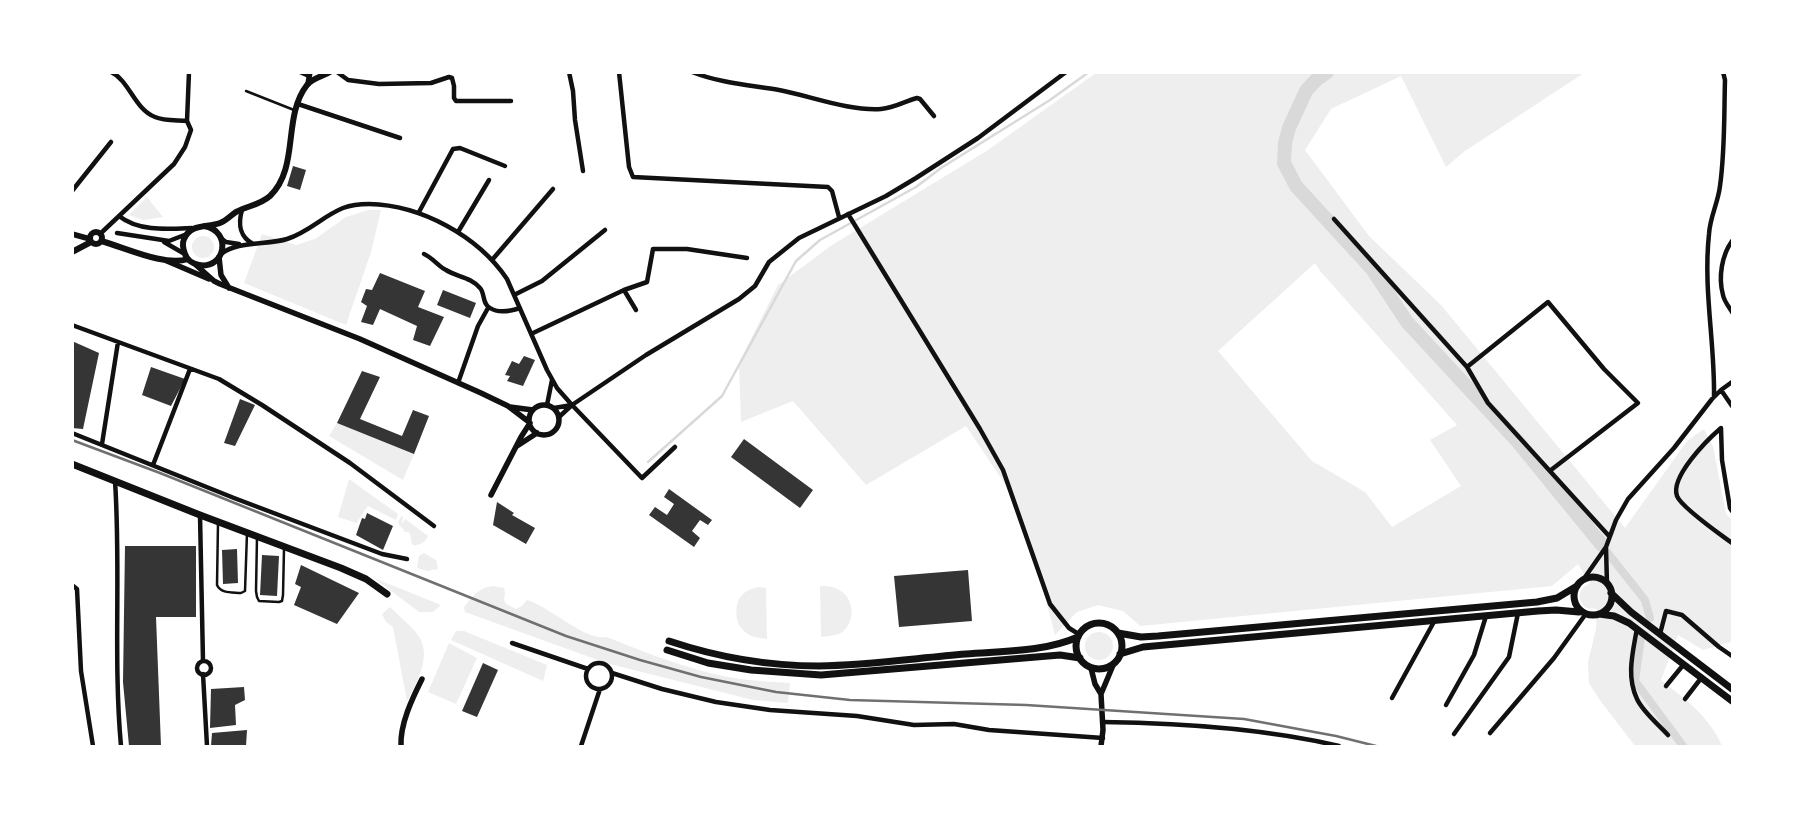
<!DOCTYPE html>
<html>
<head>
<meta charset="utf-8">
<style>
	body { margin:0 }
	#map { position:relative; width:1805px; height:819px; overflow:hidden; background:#fff; font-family:"Roboto Condensed",sans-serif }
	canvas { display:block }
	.frame { position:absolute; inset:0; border:74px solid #fff; pointer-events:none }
</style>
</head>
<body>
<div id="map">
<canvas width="1805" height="819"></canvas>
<div class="frame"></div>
</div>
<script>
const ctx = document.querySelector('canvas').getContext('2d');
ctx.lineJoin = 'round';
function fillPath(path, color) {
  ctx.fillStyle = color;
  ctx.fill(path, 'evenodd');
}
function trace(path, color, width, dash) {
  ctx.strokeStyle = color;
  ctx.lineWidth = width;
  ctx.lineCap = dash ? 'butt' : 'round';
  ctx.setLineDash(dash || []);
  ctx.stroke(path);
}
const green = new Path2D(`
	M1096 73H1584L1465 151 1446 167 1401 76 1331 109 1305 150 1369 236 1441 305 1625 528 1687 441 1704 429 1713 446 1726 514 1732 520V640L1731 642 1703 650 1678 635 1661 680C1685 699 1710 717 1722 746H1635L1599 699 1589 683 1588 662 1596 629 1597 609 1586 608C1576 599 1578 589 1590 583L1578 564 1552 586 1140 626 1123 611 1098 605 1077 612 1055 635 1030 539 1007 487 966 426 866 485 793 401 741 422 739 363 778 285 832 245 988 150ZM1315 263 1321 272 1457 425 1430 440 1461 486 1392 527 1365 492 1312 461 1218 351Z
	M147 197 163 217 144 220 129 215Z
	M368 210H381L371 252 346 325 244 283 262 234 296 245 315 239 346 217Z
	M192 247a11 11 0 1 1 22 0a11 11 0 1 1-22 0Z
	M337 423 414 454 403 480 329 436Z
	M349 479 398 514 396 520 368 506 364 511 357 523 338 517Z
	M401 516 403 517 402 521 403 523 405 519 428 536C426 542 419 546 413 545 410 541 412 537 409 532H405L398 523Z
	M424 553 436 560 438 569 427 571 417 568 419 556Z
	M374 578 441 605 433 612H419Z
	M493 586 504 588 505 593 504 600 506 604 516 609 522 606 527 600C549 606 586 642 607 637 649 654 694 672 740 679 757 681 774 682 790 683L788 703 753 700 606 663 465 612 464 607C473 596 478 588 493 586Z
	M820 586C826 586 833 586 839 590 855 598 856 623 841 633 835 636 827 636 821 637Z
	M758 587 766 588 767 639C759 638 750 637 744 631 734 623 734 602 743 594 747 590 753 588 758 587Z
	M390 607C397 614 416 630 420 638 431 658 416 684 407 701L393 627 386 622 382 614Z
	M456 631H464L547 665 543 681 451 640Z
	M1085 646a14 14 0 1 1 28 0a14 14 0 1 1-28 0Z
	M449 643 477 658 456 704 428 692Z`);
const stream = new Path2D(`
	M648 462 722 396 796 261 820 240 916 187 941 168 1050 100 1089 72`);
const canal = new Path2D(`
	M1607 552 1645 600 1650 618
	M1641 638 1635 681 1683 746`);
const river = new Path2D(`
	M1327 72 1316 80 1306 91 1289 128 1285 143 1284 163 1296 186 1372 269 1407 322 1518 442 1602 545`);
const building = new Path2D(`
	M293 166 306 170 300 190 287 186Z
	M380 273 425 291 418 307 444 317 430 346 413 340 417 326 380 309 373 325 361 322 367 306 361 302 366 289 372 290Z
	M443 290 476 303 470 318 437 305Z
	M72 341 99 353 83 429 72 428Z
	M524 356 535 360 523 386 507 381 510 376 505 375 512 361 519 364Z
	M151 367 185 379 171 406 142 395Z
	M362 371 380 377 360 419 402 436 413 410 429 416 414 454 337 423Z
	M240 399 255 405 235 446 224 443Z
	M744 439 813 490 800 508 731 457Z
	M669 489 712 520 708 525 700 520 692 531 700 538 694 547 649 515 655 507 667 515 674 504 664 497Z
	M497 502 514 513 512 515 535 528 526 544 493 525Z
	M367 513 393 526 383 550 356 535 362 518 365 519Z
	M125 546H196V617H156L161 746H129L123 682Z
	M237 549 238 583 223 584 222 550Z
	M262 555 279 556 277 596 260 595Z
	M301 565 359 593 337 624 294 605 301 587 295 584Z
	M968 570 972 621 899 627 894 576Z
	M483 663 498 670 477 717 462 711Z
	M244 687 245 700 235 705 236 725 210 728 211 689Z
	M247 730 246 746H211L212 733Z`);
const service = new Path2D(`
	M246 91 294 110
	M218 523 217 585C221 594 233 592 241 593L245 591 247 533
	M257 537 256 591 257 597 259 601 279 602 282 601 283 595 284 549`);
const minor = new Path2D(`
	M111 72C129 80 135 110 155 117 164 121 177 120 187 121
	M300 72 309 76
	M337 72 348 80 379 84 431 83 449 77 452 78 454 86V98L456 101H511
	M569 72 573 91 575 120 583 171
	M619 72 629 167 633 177 828 187 832 191 839 217
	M692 72C720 83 749 85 779 90 811 96 848 111 881 109 895 108 905 101 917 98L920 99 934 116
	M298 104 400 138
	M72 191 111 142
	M242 210C238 224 239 236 253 244
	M419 212 453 149 460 148 505 166
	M848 214 980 429 1003 470 1050 604 1069 628 1080 635
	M119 216C139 232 169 229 192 228
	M1334 219 1467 367 1488 403 1609 536
	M458 232 489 180
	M117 233 169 241 187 234
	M100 234 174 164 185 147 191 130 187 121 189 72
	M222 239 226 242 239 244
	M1732 241C1722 255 1718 277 1723 295 1724 301 1729 307 1732 312
	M164 242 183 253
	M221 254C236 241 268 245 287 239 309 232 323 216 343 208 351 205 361 204 369 204 421 205 478 236 507 279L547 370 557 388 572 405 646 355 739 299 755 286 769 262 799 238 886 196 916 178 978 138 1066 72
	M424 254C433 258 439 267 446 270 457 277 471 277 480 288 485 293 482 304 490 308 499 314 511 311 520 308
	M492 260 553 189
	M624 290 636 310
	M514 295 542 281 605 230
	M72 325 219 379 262 405 350 463 434 526
	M531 334 624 290 647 282 653 249H687L747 258
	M1467 367 1548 302 1604 369 1638 403 1551 470
	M458 383 478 326 488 308
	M1721 390 1732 406
	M1714 397C1715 342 1703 290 1709 234 1710 217 1718 203 1720 186 1725 151 1724 115 1725 80L1723 72
	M547 405 552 380
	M572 405 642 478 675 447
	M554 408 572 405
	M559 417 572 405
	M72 433 234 498 382 554 407 559
	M102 444 118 342
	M153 465 190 369
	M115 481C121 569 113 658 121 746
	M1732 511 1730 508 1722 460 1721 428C1707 440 1670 477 1677 496 1681 507 1721 535 1732 543
	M200 515 203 661
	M1606 548 1607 584
	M1583 580 1606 547 1616 520 1628 499 1674 448 1712 399 1721 390 1732 382
	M72 585 77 589 81 671 93 746
	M1637 628C1633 652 1626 676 1637 699 1643 712 1658 724 1668 735
	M1660 634 1666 611 1682 615 1719 647 1732 656
	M512 643 588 669
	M197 668a7 7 0 1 1 14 0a7 7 0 1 1-14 0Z
	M586 676a13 13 0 1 1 26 0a13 13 0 1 1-26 0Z
	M612 673 662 689 716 702 770 710 857 716 914 725 954 724 989 730 1103 738
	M203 674 207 746
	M1666 686 1684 664
	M1392 698 1435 620
	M1685 699 1702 677
	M1446 705 1474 655 1486 616
	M1103 722C1182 723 1263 728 1339 746
	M1490 733 1554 658 1585 615
	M1454 734 1509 657 1518 613
	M581 746 600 689`);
const tertiary = new Path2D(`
	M308 84 310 72
	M72 234 90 239
	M219 257 221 275 229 288
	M167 261 209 279
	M196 265 214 281 220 284 360 339 481 393 508 406 529 422
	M529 420a15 15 0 1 1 30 0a15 15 0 1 1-30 0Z
	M510 407 533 410
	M517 446 537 433
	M491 495 521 437 530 423
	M1091 668 1095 684 1101 694 1103 730 1101 746
	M1101 694 1114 663
	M401 746C400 724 412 699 422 679`);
const secondary = new Path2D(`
	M204 226C233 231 225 270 199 265 193 264 187 260 185 254 183 249 182 244 184 239 191 223 207 228 220 223 226 221 230 216 236 212 247 206 260 205 270 196 300 167 282 117 307 85 311 79 323 76 330 72
	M90 238a6 6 0 1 1 12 0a6 6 0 1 1-12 0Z
	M101 241C124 247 165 267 188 259
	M72 252 91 242`);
const primary = new Path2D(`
	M72 464 200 515 341 568 366 579 387 594
	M1574 596a19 19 0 1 1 38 0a19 19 0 1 1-38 0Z
	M1611 593 1631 612 1732 689
	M1599 614 1614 616 1629 623 1732 701
	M1076 646a23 23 0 1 1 46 0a23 23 0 1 1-46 0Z
	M1118 633 1141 637 1158 636 1537 602 1557 598 1577 586
	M669 641C717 657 768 666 819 666 868 665 917 658 966 654 1003 651 1044 652 1078 637
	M667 650 708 663 751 670 821 675 1060 655 1080 658
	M1120 654 1143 647 1538 611 1556 610 1579 612`);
const rail = new Path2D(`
	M72 440 160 473 566 636 640 660 701 677 776 692 850 700 1026 705 1244 719 1336 736 1376 746`);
fillPath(green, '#eee');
trace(stream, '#d9d9d9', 2.5);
trace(canal, '#d9d9d9', 8);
trace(river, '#d9d9d9', 14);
fillPath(building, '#353535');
trace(service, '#111', 2.5);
trace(minor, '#111', 4.5);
trace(tertiary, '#111', 5.5);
trace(secondary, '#111', 6);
trace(primary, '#111', 7);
trace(rail, '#707070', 2.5);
</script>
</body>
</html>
